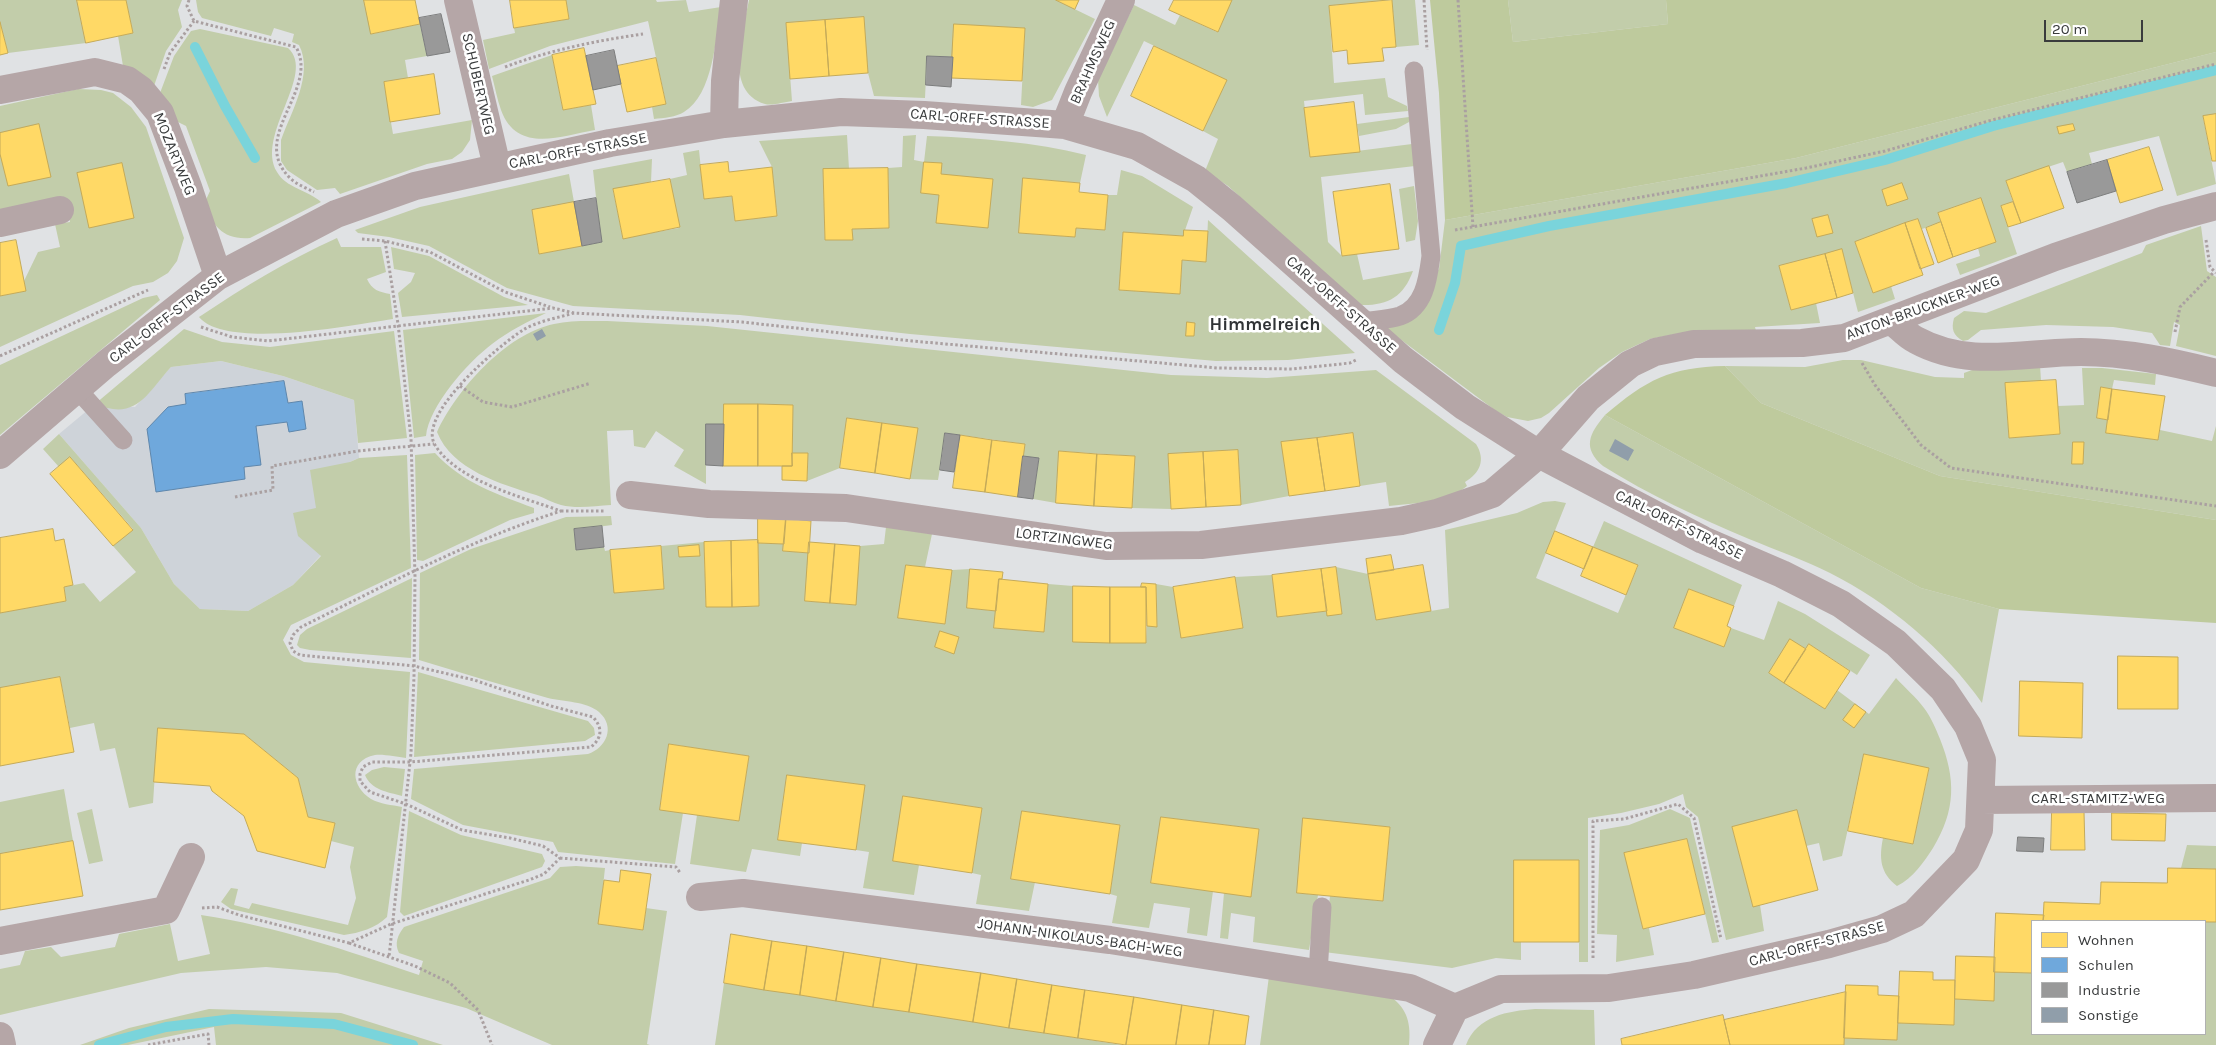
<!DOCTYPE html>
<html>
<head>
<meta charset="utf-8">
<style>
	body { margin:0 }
	#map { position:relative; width:2216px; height:1045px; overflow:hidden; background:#e0e2e4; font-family:Karla,sans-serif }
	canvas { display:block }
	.legend { position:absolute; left:2031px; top:920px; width:175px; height:115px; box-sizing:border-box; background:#fff; border:1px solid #b0b1b1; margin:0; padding:6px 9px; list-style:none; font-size:15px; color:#393b3c }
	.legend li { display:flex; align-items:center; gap:10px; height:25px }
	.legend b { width:25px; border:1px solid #b0b1b1 }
	.scale { position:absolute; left:2044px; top:20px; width:99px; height:22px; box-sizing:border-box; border:2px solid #393b3c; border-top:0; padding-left:6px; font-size:15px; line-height:18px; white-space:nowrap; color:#393b3c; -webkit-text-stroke:4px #fff; paint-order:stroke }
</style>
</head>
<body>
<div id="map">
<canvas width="2216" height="1045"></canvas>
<ul class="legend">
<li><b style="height:14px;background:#ffd966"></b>Wohnen</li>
<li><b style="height:14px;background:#6fa8dc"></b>Schulen</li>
<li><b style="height:14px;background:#999"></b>Industrie</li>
<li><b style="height:14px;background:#909eaa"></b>Sonstige</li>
</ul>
<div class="scale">20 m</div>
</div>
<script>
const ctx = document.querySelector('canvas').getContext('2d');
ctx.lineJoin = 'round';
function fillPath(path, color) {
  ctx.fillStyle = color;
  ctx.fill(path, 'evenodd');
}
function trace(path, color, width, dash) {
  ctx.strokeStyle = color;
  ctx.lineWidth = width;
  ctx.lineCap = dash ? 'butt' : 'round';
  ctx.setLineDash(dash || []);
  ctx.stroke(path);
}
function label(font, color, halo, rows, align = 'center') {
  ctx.font = font + ' Karla,sans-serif';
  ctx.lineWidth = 5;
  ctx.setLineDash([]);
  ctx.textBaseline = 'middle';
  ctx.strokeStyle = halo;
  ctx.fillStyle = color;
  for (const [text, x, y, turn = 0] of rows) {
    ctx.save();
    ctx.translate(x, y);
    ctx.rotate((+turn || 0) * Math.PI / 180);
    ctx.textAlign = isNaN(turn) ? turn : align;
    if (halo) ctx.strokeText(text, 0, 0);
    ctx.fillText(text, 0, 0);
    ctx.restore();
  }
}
const built = new Path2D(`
	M221 361 283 376 354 400 359 458 350 462 321 555 293 585 248 611 200 609 174 584 141 528 59 434 95 404 135 407 171 367Z`);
const green = new Path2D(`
	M0 0H77L86 43 8 53 0 22Z
	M126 0H182L178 10 182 27 166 51 154 86 123 66 118 36 133 33Z
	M196 0H364L372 34 420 24 427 56 405 60 408 78 384 82 393 134 472 120 470 140 462 152 452 159 427 164 340 194 335 188 317 190 287 170 281 161V140C291 112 314 74 299 45L292 42 294 34 274 28 271 36 202 18 198 12Z
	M566 0H656L657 2 686 0 689 12 721 7C716 37 713 95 684 112 676 117 664 118 654 119L652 107 666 103 648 21 550 46 489 69 483 40 515 33 514 28 569 19Z
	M749 0H1056L1095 19 1052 100 1033 107 1021 105 1025 28 954 25 953 57 927 56 925 98 874 96 868 73 863 17 786 23 792 101C784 102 772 106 765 104 723 91 743 31 749 0Z
	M1232 0H1415L1419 45 1396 47 1392 0 1329 6 1334 83 1385 78 1388 97 1407 106 1408 111 1365 115 1363 94 1304 101 1310 157 1412 144 1415 166 1321 177 1328 242 1342 256 1357 254 1363 280 1413 271C1403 298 1387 306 1359 305L1228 186 1205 171 1218 139 1203 131 1226 80 1144 41 1107 117 1099 96 1098 80 1134 5 1175 25 1180 15 1217 32Z
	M1508 0H1666L1668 24 1513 42Z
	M200 29 288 48C317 74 255 135 277 172 286 188 308 190 321 202L250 238C223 240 213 226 204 204L210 191 186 126 174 120 160 93 174 56 191 31Z
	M2216 52V114L2203 117 2216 184 2177 196 2159 136 2089 153 2092 164 2067 172 2063 162 2006 181 2013 202 2001 206 2017 254 1960 275 1956 264 1980 256 1978 248 1996 242 1980 198 1938 213 1941 222 1922 229 1917 219 1855 242 1873 293 1891 286 1895 299 1858 312 1842 250 1779 266 1791 310 1816 303 1820 323 1755 327 1756 331H1692L1650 339 1622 352 1599 368 1549 413 1541 418 1528 421 1507 417 1496 411 1384 327 1439 269 1445 220 1796 158Z
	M552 55 563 110 591 105 595 130C561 136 517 154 501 110 497 99 495 87 492 76Z
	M78 89 101 90 113 93 131 107 146 127 184 238 177 261 168 273 153 282 133 286 0 347V296L25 291 24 281 38 252 60 247 55 224 70 222 67 202 0 216V106Z
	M1409 117V122L1396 129 1359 136 1357 124Z
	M847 135 849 169 823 170 825 240H852V229L889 228 888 168 902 167 903 136 916 135 914 160 924 162 927 136C980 138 1034 142 1086 155L1080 183 1024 178 1019 233 1075 237 1076 228 1105 230 1108 195H1117L1121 170 1142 176 1193 207 1183 236 1123 232 1119 290 1180 294 1182 260 1206 262 1208 220 1355 353 1288 360 1216 361 910 334 740 315 573 306 507 288 429 246 389 237 358 233 355 230 420 207 569 174 574 202 532 210 539 254 601 242 593 170 652 159 651 182 613 190 623 238 679 228 670 179 687 175 683 153 699 150 704 199 732 196 735 221 777 216 772 167 759 141Z
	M1414 186 1418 221 1415 240 1406 242 1399 189Z
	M2201 226 2207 271 2216 277V356L2176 346 2180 325 2174 322 2170 346 2160 345 2152 333 2113 327 2046 325 1981 330 1968 340 1963 341C1953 335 1951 329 1954 318L1964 311 1986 313 2142 253 2146 245Z
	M337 238 341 247H381L386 272 367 279C372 290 379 292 390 294L393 319C353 325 226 350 199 317 244 287 288 260 337 238Z
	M391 247 429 256 504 297 528 305 402 317 398 293 411 282 415 273 394 269Z
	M157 295 160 300 0 435V365L143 298Z
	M546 313C527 322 509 331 492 344 468 362 429 406 426 436L414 438 403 330Z
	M607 321 707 326 1171 375 1267 378 1376 370 1476 444C1486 460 1480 473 1465 482L1467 486C1447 503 1414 503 1389 506L1386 482 1360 486 1352 433 1282 442 1289 496 1241 505 1238 450 1168 454 1171 509 1132 508 1135 456 1059 451 1056 503 1033 499 1039 459 1023 456 1025 444 946 433 938 480 910 479 917 428 847 418 840 468 807 481 808 453H792L793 405 724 404V424H706V484L674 466 684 450 656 431 645 448 634 446 633 430 607 431 611 505C595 506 577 509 561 505 553 503 545 498 536 495 501 484 452 470 437 432 457 389 506 334 554 324 571 320 590 321 607 321Z
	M184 329 222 342 270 347 394 331 407 438 358 443 354 400 283 376 221 361 171 367C146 395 136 421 95 404Z
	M1843 360H1861L1935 377 1964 378V373L1972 370 2040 365 2041 381 2005 383 2009 438 2060 434 2058 406 2084 405 2082 368H2102L2156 374 2155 385 2114 380 2112 389 2101 387 2097 418 2108 420 2107 433 2158 440 2160 430 2212 441 2216 426V520L1940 476 1761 403 1725 366 1805 367Z
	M1605 415 1921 588 1999 609 1982 703C1945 650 1888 602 1830 573 1804 560 1776 550 1749 539 1699 518 1649 495 1603 466 1582 448 1589 434 1605 415Z
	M59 434 141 528 174 584 200 609 248 611 293 585 321 556 298 536 293 513 316 508 310 470 350 462 359 458 407 455 411 568 291 625 283 640 291 655 304 662 410 672 406 758C397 757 384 754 375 755 347 761 352 787 371 799 380 804 392 805 402 807L387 917C376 928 359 933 344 935L231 909 221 902 231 888 238 889 234 905 249 909 252 903 348 925 356 898 350 867 354 847 331 841 335 823 308 817 298 778 244 734 158 728 153 803 129 808 115 748 100 751 94 723 70 728 60 677 0 688V613L66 601 64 587 84 583 100 602 136 572 113 546 133 529 70 457 59 467 43 449Z
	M435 453C463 483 496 494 534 508V513L510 520 423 561 417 560 415 455Z
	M1555 501 1566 503 1536 578 1618 613 1638 566 1593 547 1604 521 1742 585 1734 606 1689 589 1674 628 1724 647 1731 628 1764 640 1778 601 1805 614 1870 655 1857 675 1809 644 1806 649 1790 640 1769 673 1825 709 1837 690 1869 714 1896 678C1905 688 1916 697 1924 708 1931 717 1936 729 1940 739 1956 779 1956 810 1933 848 1924 862 1913 878 1897 886 1880 873 1879 858 1883 838L1913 844 1929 769 1864 755 1842 856 1823 861 1819 843 1806 846 1732 827 1753 906 1760 905 1764 931 1726 940 1698 817 1686 807 1683 794 1659 804 1621 813 1588 818V962H1579V860H1514V941L1521 942V960L1496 958 1452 968 1324 952 1330 896 1383 901 1390 827 1303 819 1297 893 1318 895 1309 950 1253 942 1255 917 1231 913 1228 939 1220 938 1224 893 1251 896 1259 829 1161 817 1151 883 1213 891 1207 936 1187 933 1190 908 1154 903 1149 928 1112 923 1117 896 1110 894 1120 825 1022 811 1011 879 1035 882 1029 911 976 904 981 875 972 873 982 808 903 796 894 861 919 865 914 895 863 888 869 852 856 850 864 785 787 775 778 839 802 843 800 856 752 849 746 872 690 864 697 815 739 821 749 756 669 744 660 809 683 813 675 864 558 852 553 842 463 825 411 799 414 769 588 754C606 748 616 727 599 712 586 701 564 702 548 698 505 686 462 673 419 660L420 573 471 549 566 517 611 516 612 525 574 530 576 550 604 547 605 551 610 550 615 593 664 589 661 546 704 542 706 607 759 606 758 543 784 544 783 551 809 553 805 601 855 605 860 546 884 544 886 527 932 534 925 567 906 565 899 618 945 624 952 570 970 569 967 608 996 611 994 628 1044 632 1048 584 1073 586 1146 643 1147 626H1157L1156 584 1173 587 1182 638 1243 628 1235 577 1272 575 1278 617 1327 611V615L1342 614 1336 567 1368 574 1376 620 1449 608 1445 530 1517 513 1543 502Z
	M412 578 411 658 310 650 300 648 297 645 300 635 307 629Z
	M418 672 588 721 594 728 595 735 585 741 414 757Z
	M384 767 405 769 402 796C388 792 371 790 365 775L372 770Z
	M64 789 73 841 0 854V802Z
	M92 809 103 861 89 864 77 813Z
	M1670 809 1690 818 1719 942 1712 943 1687 839 1625 853 1643 929 1649 928 1654 955 1616 962 1617 935 1597 934 1600 830 1629 825Z
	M409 811 461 835 542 854 545 861 542 867 404 916 400 912Z
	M2187 845 2216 846V869L2181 868Z
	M576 866 605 868 599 924 643 930 646 908 667 911 647 1044 650 1045H552L466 1008 337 973 266 967 181 973 0 1015V969L20 965 25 951 51 947 61 957 115 947 119 934 170 924 178 961 210 954 201 915C276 926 348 951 419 975L423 961 399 953C394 943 398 935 404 927L550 878 560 867Z
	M2205 921 2216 922V1045H1844V1038L1897 1040 1898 1023 1954 1025 1955 999 1994 1000V972L2032 973V1034H2205Z
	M1269 976 1391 997C1408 1009 1411 1025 1409 1045H1260Z
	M724 983 1122 1045H715Z
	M209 1009 341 1013 443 1045H216L214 1027 128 1045H80L129 1028Z
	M1535 1009 1594 1010 1595 1045H1466C1477 1016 1508 1011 1535 1009Z`);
const forest = new Path2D(`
	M1430 0H1508L1513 42 1668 24 1666 0H2216V52L1796 158 1445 220 1439 93Z
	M1725 366 1761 403 1940 476 2216 520V623L1999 609 1921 588 1605 415C1646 380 1670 367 1725 366Z`);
const homes = new Path2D(`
	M77 0H126L133 33 86 43Z
	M364 0H415L420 24 371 34Z
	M510 0H566L569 19 514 28Z
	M1056 0H1079L1075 9Z
	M1174 0H1232L1218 32 1169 10Z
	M1392 0 1396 47 1382 48 1384 61 1348 64 1347 50 1333 52 1329 6Z
	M864 17 868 73 829 76 825 20Z
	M825 20 829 76 790 79 786 23Z
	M0 22 8 53 0 55Z
	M954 24 1025 28 1022 81 951 78Z
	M1154 46 1227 80 1203 131 1131 96Z
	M584 48 596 104 563 110 552 55Z
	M656 58 666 104 627 112 617 66Z
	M434 74 440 114 390 122 384 82Z
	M1354 102 1360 152 1310 157 1304 108Z
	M2216 114V161H2212L2203 116Z
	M39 124 51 177 8 186 0 154V133Z
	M2073 124 2075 130 2059 134 2057 127Z
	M2149 147 2163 190 2120 203 2107 160Z
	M728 162 729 172 772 167 777 216 735 221 732 196 704 199 700 165Z
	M924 162 942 163 941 174 993 179 988 228 936 223 939 195 921 193Z
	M122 163 134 218 89 228 77 173Z
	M2049 166 2064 208 2021 223 2006 181Z
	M888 168 889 228 852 229 853 240H825L823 169Z
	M1023 178 1080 183 1079 192 1108 195 1105 230 1076 228 1075 237 1019 233Z
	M670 179 680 227 623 239 613 189Z
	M1902 183 1908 199 1887 206 1882 190Z
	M1390 184 1399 249 1342 256 1333 192Z
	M1981 198 1996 242 1953 257 1938 213Z
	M574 202 582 246 539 254 532 210Z
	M2013 202 2021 223 2008 227 2001 206Z
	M1828 215 1833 233 1817 237 1812 219Z
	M1918 219 1934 264 1920 269 1905 223Z
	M1941 222 1953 257 1938 263 1926 228Z
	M1905 223 1923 275 1873 293 1855 242Z
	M1184 230 1208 231 1206 262 1182 260 1180 294 1119 290 1123 232 1183 236Z
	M16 240 26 291 0 296V243Z
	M1842 249 1853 293 1837 298 1825 254Z
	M1825 254 1837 298 1791 310 1779 266Z
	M1187 322 1195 323 1194 336H1186Z
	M2056 380 2060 434 2009 438 2005 383Z
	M2101 387 2112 389 2108 420 2097 418Z
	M2112 389 2165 396 2158 440 2106 433Z
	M724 404H758V466H723Z
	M758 404 793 405 792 466H758Z
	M847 418 882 423 875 473 840 468Z
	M882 423 918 428 910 479 875 473Z
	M1353 433 1360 486 1325 491 1317 438Z
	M960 435 992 440 985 492 953 488Z
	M1317 438 1325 491 1289 496 1281 442Z
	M992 440 1025 444 1018 497 985 492Z
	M2073 442H2084L2083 464H2072Z
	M1238 450 1241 505 1206 507 1203 452Z
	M1059 451 1097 454 1094 506 1056 503Z
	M1203 452 1206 507 1171 509 1168 454Z
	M792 453H808L807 481 782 480V466H792Z
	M1097 454 1135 456 1132 508 1094 506Z
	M70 457 133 530 113 546 50 474Z
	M758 516 786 518 784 544 758 543Z
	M786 518 811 521 809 553 783 551Z
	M53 529 55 541 64 539 73 585 64 587 66 601 0 613V538Z
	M1555 531 1593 547 1584 569 1546 553Z
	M758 540 759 606 732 607 731 541Z
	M731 541 732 607H706L704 542Z
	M809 542 835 544 830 603 805 601Z
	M835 544 860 546 856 605 830 603Z
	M699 545 700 556 679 557 678 547Z
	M661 546 664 589 614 593 610 550Z
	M1593 547 1638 565 1626 595 1581 576Z
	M1391 555 1394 570 1368 574 1366 559Z
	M906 565 952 570 945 624 898 618Z
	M1423 565 1431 611 1376 620 1368 574Z
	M1336 567 1342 614 1327 616 1321 569Z
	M970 569 1003 572 1002 579H999L996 611 967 608Z
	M1321 569 1327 611 1277 617 1272 575Z
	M1235 577 1243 628 1181 638 1173 587Z
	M999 579 1048 584 1044 632 994 628Z
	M1142 583 1156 584 1157 627 1147 626 1146 587H1141Z
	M1073 586 1110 587V643L1073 642Z
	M1110 587H1146V643H1110Z
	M1689 589 1734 606 1727 626 1731 628 1724 647 1674 628Z
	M940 631 959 637 954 654 935 647Z
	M1790 639 1806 649 1784 683 1769 673Z
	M1809 644 1850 671 1825 709 1784 683Z
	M2118 656 2178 657V709H2118Z
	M60 677 74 752 0 766V688Z
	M2020 681 2083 683 2082 738 2019 736Z
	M1855 704 1866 712 1854 728 1843 720Z
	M158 728 244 734 298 778 308 817 335 823 325 868 257 851 244 816 212 791 210 786 154 782Z
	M669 744 749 756 739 821 660 810Z
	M1864 754 1929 768 1913 844 1848 831Z
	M787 775 865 785 856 850 778 840Z
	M903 796 982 808 972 873 893 861Z
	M1797 810 1818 890 1753 907 1732 827Z
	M1022 811 1120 825 1110 894 1011 879Z
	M2052 811 2084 812 2085 850H2051Z
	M2112 813 2166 814 2165 841 2112 840Z
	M1161 817 1259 829 1251 897 1151 883Z
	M1303 818 1390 827 1383 901 1297 893Z
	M1687 839 1705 914 1643 929 1624 853Z
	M73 841 83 896 0 910V854Z
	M1514 860H1579V942H1514Z
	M2168 868 2216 869V922L2043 921 2044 902 2100 904 2101 882 2167 883Z
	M621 870 651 874 643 930 598 924 604 880 619 882Z
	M1996 913 2044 915 2043 921H2032V973L1994 972Z
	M731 934 772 941 764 990 724 983Z
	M772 941 807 946 800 995 764 990Z
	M807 946 844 952 836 1001 800 995Z
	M844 952 881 958 873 1007 836 1001Z
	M1956 956 1995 957 1994 1001 1955 999Z
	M881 958 917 964 909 1012 873 1007Z
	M917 964 981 973 973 1022 909 1012Z
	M1900 971 1933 972V980H1955L1954 1025 1898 1023Z
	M981 973 1017 979 1009 1028 973 1022Z
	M1017 979 1052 985 1044 1033 1009 1028Z
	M1052 985 1085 990 1078 1038 1044 1033Z
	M1846 985 1878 986V995L1899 996 1897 1040 1844 1038Z
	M1085 990 1134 997 1126 1045 1078 1038Z
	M1846 992 1844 1045H1730L1724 1020Z
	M1134 997 1182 1005 1176 1045H1126Z
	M1182 1005 1214 1010 1209 1045H1176Z
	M1214 1010 1249 1016 1245 1045H1209Z
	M1723 1015 1730 1045H1622L1621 1039Z`);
const schools = new Path2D(`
	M284 381 288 403 302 401 306 429 289 432 287 422 256 426 261 465 244 467 245 479 156 492 147 429 168 407 186 404 185 394Z`);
const industry = new Path2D(`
	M441 14 450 52 427 56 419 18Z
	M614 50 621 84 593 90 586 56Z
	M927 56 953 57 951 87 926 85Z
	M2107 160 2116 191 2077 203 2067 172Z
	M596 198 602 242 582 246 574 202Z
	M706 424H724L723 466 706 465Z
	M945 433 960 435 954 472 940 470Z
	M1023 456 1039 458 1033 499 1018 497Z
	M602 526 604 547 576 550 574 529Z
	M2018 837 2044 838 2043 852 2017 851Z`);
const stream = new Path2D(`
	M195 47 225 106 255 158
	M1439 330 1455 283 1461 246 1549 226 1787 183 1885 160 1993 126 2216 70
	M99 1045 166 1027 233 1019 334 1024 413 1045`);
const building = new Path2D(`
	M542 329 546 336 537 341 533 334Z
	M1615 439 1634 450 1628 461 1609 451Z`);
const path = new Path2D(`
	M189 0 187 6 194 21 296 47C320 90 248 137 290 178 296 184 306 188 314 192
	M1424 0 1427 50
	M1458 0 1473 227
	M505 67C550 50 595 41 643 34
	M164 69 170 53 194 21
	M1455 230 1806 168 1885 151 1992 120 2216 64
	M362 239 385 241 430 252 505 292 550 307
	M2206 240 2210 267 2216 273
	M385 241 398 324 411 438 415 576 414 676 411 753 389 957
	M201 327 232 337 268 341 553 308 574 313 742 322 912 341 1218 368 1292 369 1350 363 1356 360
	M2175 332 2180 307 2214 272
	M0 356 148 290
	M1862 363 1875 385 1921 445 1951 468 2216 506
	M460 386 483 402 512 407 591 383
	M235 497 273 490 272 466 358 451 434 444
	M561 511H605
	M560 858 676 867 681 874
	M202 908 217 907 239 915 349 943 391 924 529 880 544 874 560 858 543 846 510 838 462 830 406 804 370 792 360 781V774L363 767 372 762H410L591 747C602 738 603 728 593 717L551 706 474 680 414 666 300 655 293 651 290 643 293 635 301 627C386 585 470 540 561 511 522 497 457 481 435 445 416 414 501 344 523 330 538 321 557 318 574 313
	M349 943 415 966 450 983 478 1010 492 1045
	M1593 958V821L1624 819 1678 804 1694 818 1721 939
	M148 1045 208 1034 209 1045`);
const lane = new Path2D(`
	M1361 322C1373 320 1388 320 1400 316 1425 307 1428 278 1431 256L1414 71
	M77 389 123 440
	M1318 974 1322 907`);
const street = new Path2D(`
	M458 0 497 167
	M0 90 95 72 127 80 141 90 160 113 188 187 218 276
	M724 124 725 81 734 0
	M1065 125 1078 92 1121 0
	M0 223 60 210
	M1892 321C1900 327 1907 336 1916 340 1969 369 2024 352 2081 352 2126 352 2172 362 2216 373
	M0 455 106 364 218 276 336 214 415 186 610 143 724 124 841 112 924 115 1065 125 1137 146 1196 179 1232 208 1403 360 1465 407 1539 454 1703 540 1782 574 1841 604 1896 643 1943 689 1968 726 1982 760 1979 830 1966 860 1914 914 1882 929 1829 944 1694 975 1609 988 1501 989 1455 1008 1437 1045
	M630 495 709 504 846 508 1106 546 1201 545 1401 521 1437 513 1492 494 1539 454 1588 398 1630 364 1655 352 1694 344 1802 343 1844 338 2055 257 2164 220 2216 206
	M1981 800 2216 798
	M700 897 743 893 1110 940 1410 988 1455 1008
	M0 941 166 910 191 857
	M0 1036 2 1045`);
const streetNames = [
	["BRAHMSWEG",1093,62,-66],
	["SCHUBERTWEG",478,84,77],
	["CARL-ORFF-STRASSE",980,119,4],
	["CARL-ORFF-STRASSE",578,151,-11],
	["MOZARTWEG",174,154,68],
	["CARL-ORFF-STRASSE",1341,305,41],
	["ANTON-BRUCKNER-WEG",1923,308,-20],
	["CARL-ORFF-STRASSE",167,318,-37],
	["CARL-ORFF-STRASSE",1679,525,26],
	["LORTZINGWEG",1064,539,7],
	["CARL-STAMITZ-WEG",2098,799],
	["JOHANN-NIKOLAUS-BACH-WEG",1080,938,8],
	["CARL-ORFF-STRASSE",1817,944,-15]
];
const quarterNames = [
	["Himmelreich",1265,325]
];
fillPath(built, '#ced3d9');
fillPath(green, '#c2cdaa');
fillPath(forest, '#beca9d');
fillPath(homes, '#ffd966');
trace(homes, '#c4aa59', 1);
fillPath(schools, '#6fa8dc');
trace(schools, '#5f87ac', 1);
fillPath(industry, '#999');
trace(industry, '#7c7d7d', 1);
trace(stream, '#7ad4db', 10);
fillPath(building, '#909eaa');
trace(path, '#aaa0a1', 3, [2.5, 2.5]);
trace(lane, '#b5a6a7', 19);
trace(street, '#b5a6a7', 28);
label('15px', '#393b3c', '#fff', streetNames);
label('bold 18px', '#303336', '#fff', quarterNames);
</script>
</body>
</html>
